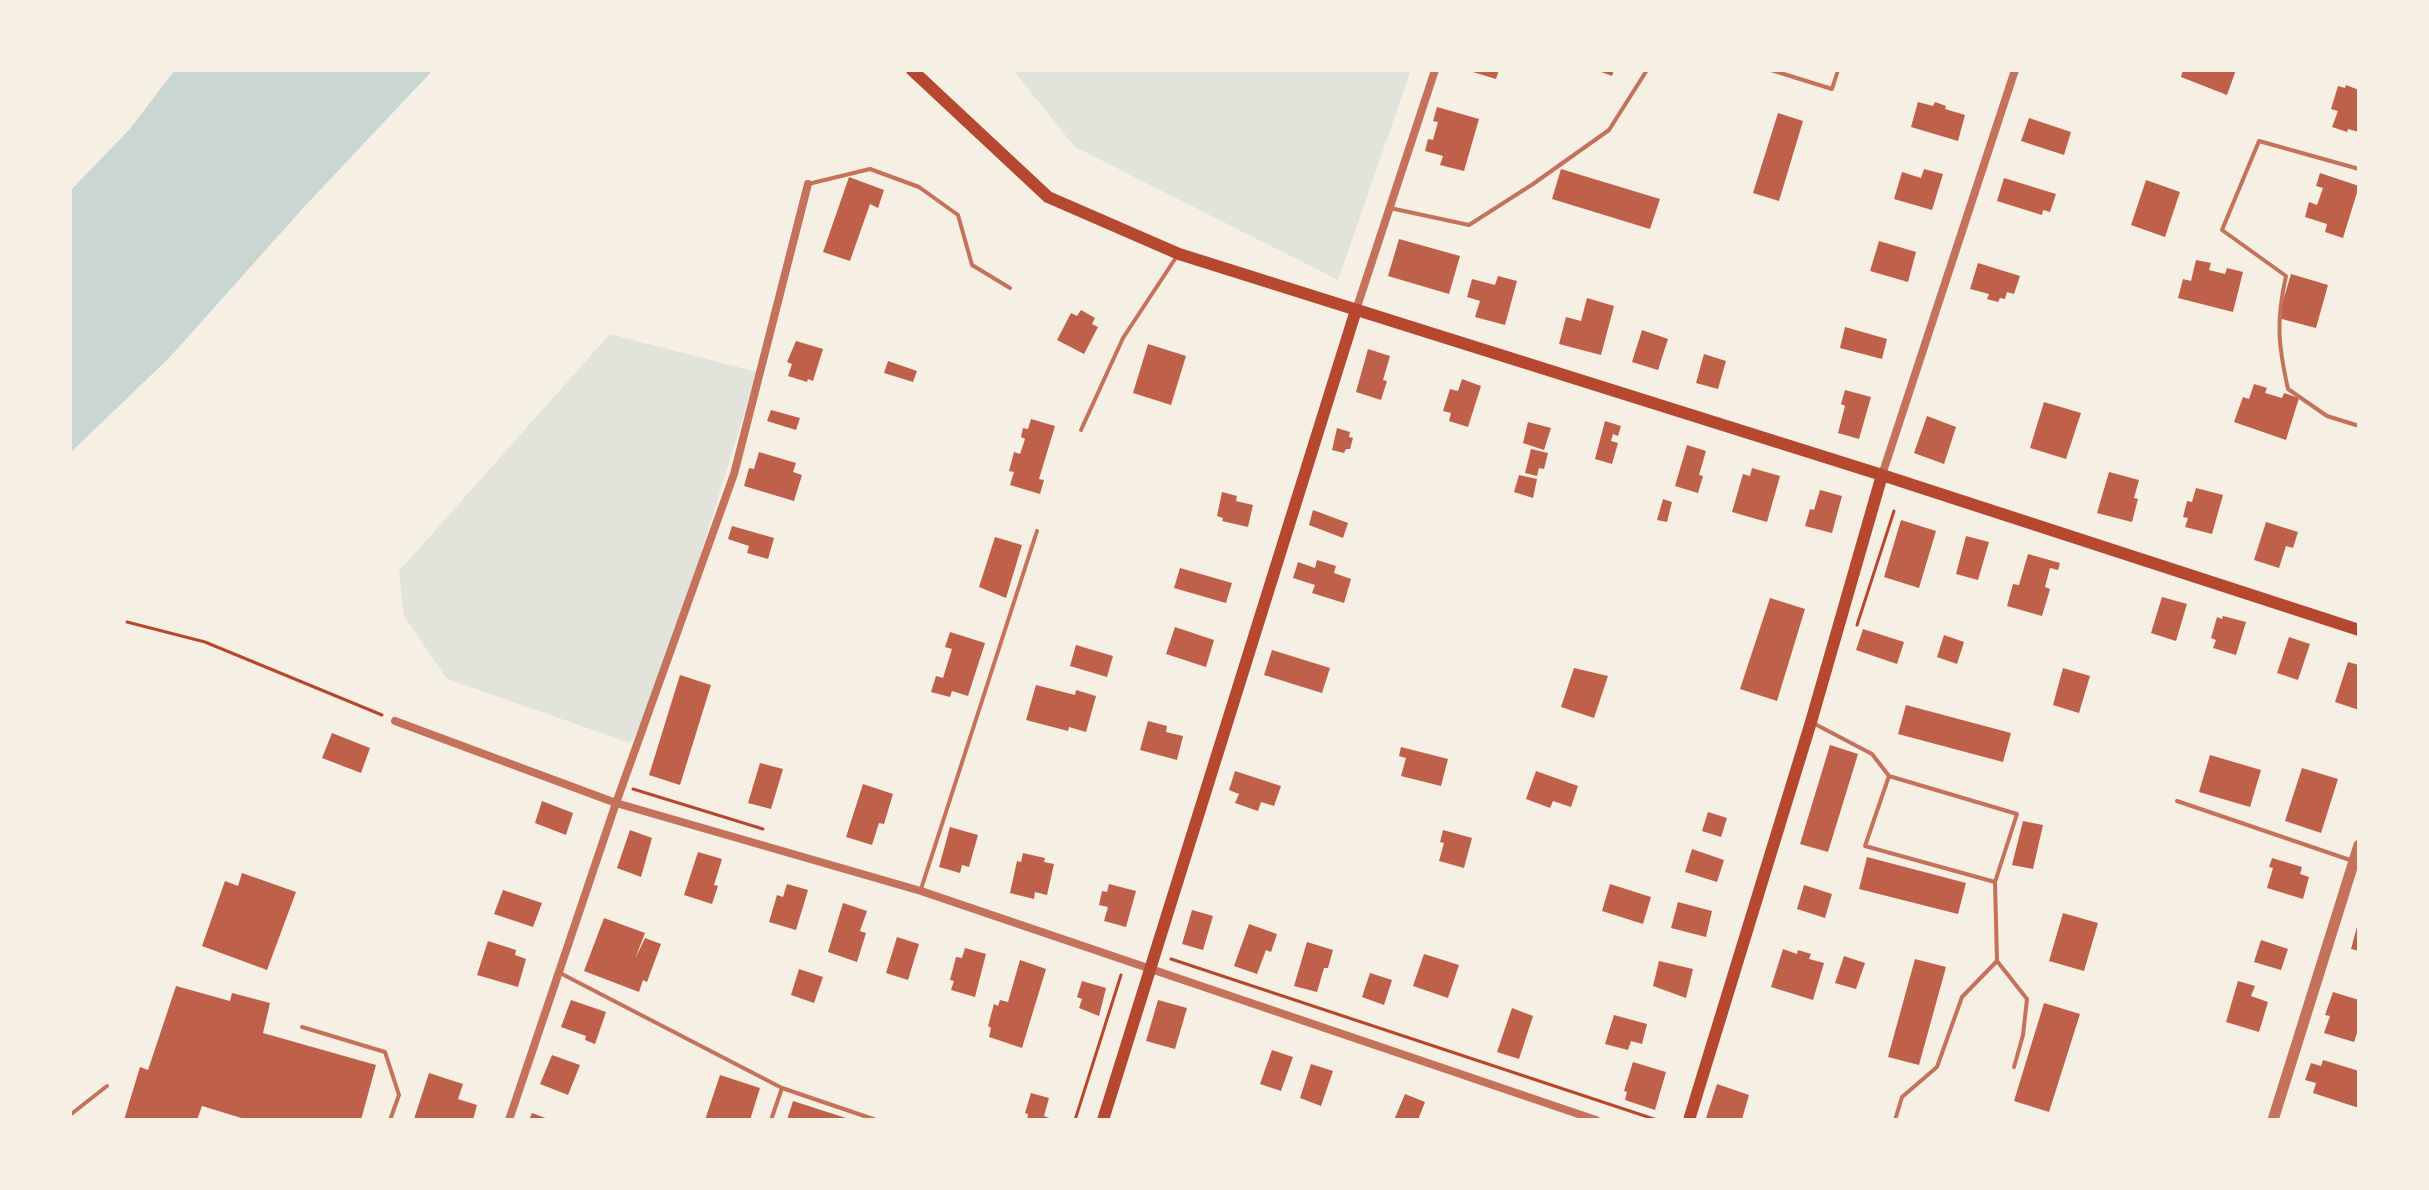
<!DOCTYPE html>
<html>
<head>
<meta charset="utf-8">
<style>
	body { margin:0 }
	#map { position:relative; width:2429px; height:1190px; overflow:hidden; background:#f6efe4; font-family:Manrope,sans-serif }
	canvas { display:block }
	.frame { position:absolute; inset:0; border:72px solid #f6efe4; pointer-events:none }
</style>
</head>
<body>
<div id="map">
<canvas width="2429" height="1190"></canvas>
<div class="frame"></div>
</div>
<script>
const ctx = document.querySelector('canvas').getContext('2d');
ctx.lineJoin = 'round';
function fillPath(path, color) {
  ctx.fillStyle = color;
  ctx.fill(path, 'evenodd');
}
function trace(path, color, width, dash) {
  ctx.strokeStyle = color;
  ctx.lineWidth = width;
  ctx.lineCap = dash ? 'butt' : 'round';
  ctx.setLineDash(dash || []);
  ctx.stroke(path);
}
const green = new Path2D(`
	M1013 70H1411L1338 280 1075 147Z
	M610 334 757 372 655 702 630 743 447 679 404 616 399 571Z`);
const water = new Path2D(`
	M175 70H433L304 207 169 358 70 453V191L129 130Z`);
const building = new Path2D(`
	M1466 70H1499L1496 79Z
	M1596 70H1614L1612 76Z
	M2183 70H2236L2227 95 2181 77Z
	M2346 85 2359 90V132L2348 129 2347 132 2332 127 2338 111 2331 109 2338 86 2345 88Z
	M1918 102 1933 106 1935 102 1946 106 1945 109 1965 115 1958 141 1911 127Z
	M1437 107 1479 119 1464 171 1440 165 1443 156 1425 151 1428 139 1433 140 1438 122 1433 121Z
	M1778 113 1803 121 1779 201 1753 193Z
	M2029 118 2071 132 2064 155 2021 141Z
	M1561 169 1660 199 1650 229 1552 199Z
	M1924 169 1943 174 1932 210 1894 199 1902 172 1921 178Z
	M2320 173 2359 186 2343 238 2325 232 2327 224 2305 217 2309 202 2317 205 2323 188 2316 186Z
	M849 177 884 190 878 208 870 204 850 261 823 252Z
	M2004 178 2056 194 2050 212 2043 210 2042 215 1997 201Z
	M2146 180 2180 192 2165 237 2131 225Z
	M1399 239 1460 256 1449 294 1388 276Z
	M1879 241 1916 252 1908 282 1870 271Z
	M2196 260 2211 263 2209 270 2225 274 2227 268 2243 272 2233 312 2178 298 2183 279 2191 281Z
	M1978 263 2020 276 2014 294 2007 292 2005 299 2000 298 1998 302 1987 299 1989 294 1970 289Z
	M2291 274 2328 285 2316 328 2278 318Z
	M1498 276 1517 281 1505 325 1475 317 1480 301 1467 297 1472 279 1495 285Z
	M1587 298 1614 306 1601 355 1559 344 1566 317 1581 321Z
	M1081 310 1095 318 1092 324 1098 327 1084 354 1057 340 1071 313 1077 316Z
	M1845 327 1887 339 1882 359 1840 348Z
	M1642 330 1668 339 1658 370 1632 362Z
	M796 341 823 349 813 381 808 379 807 382 788 376 792 364 787 362Z
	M1148 344 1186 356 1171 405 1133 393Z
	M1368 349 1390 356 1383 380 1387 381 1381 400 1356 392Z
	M1704 354 1726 361 1718 389 1696 383Z
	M888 361 917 371 913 382 884 373Z
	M1462 379 1481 386 1468 427 1449 421 1451 413 1443 411 1450 389 1458 391Z
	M2254 384 2267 388 2265 393 2282 398 2284 393 2299 398 2286 440 2234 422 2243 397 2249 399Z
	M1845 390 1871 397 1859 439 1838 433 1845 406 1841 404Z
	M2044 402 2081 413 2066 459 2030 448Z
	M771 410 800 418 796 430 767 421Z
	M1927 416 1956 427 1944 464 1914 453Z
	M1031 419 1055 426 1039 479 1044 480 1040 494 1010 485 1014 472 1009 471 1014 452 1020 454 1025 439 1021 437 1023 428 1028 429Z
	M1605 421 1621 426 1618 436 1613 434 1611 441 1618 443 1612 464 1595 459Z
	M1528 422 1551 428 1544 450 1523 443Z
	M1337 428 1350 432 1349 437 1353 438 1350 449H1346L1344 453 1332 450Z
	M1687 445 1706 451 1699 475 1703 476 1698 493 1675 486Z
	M1531 449 1548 453 1544 469 1539 468 1537 476 1525 473Z
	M759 452 796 463 793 472 802 475 794 501 744 486 749 468 754 469Z
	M1752 468 1780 476 1767 522 1732 512 1743 474 1750 476Z
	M2109 472 2139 480 2134 498 2138 499 2132 522 2097 513Z
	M1519 475 1537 479 1533 498 1514 492Z
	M2196 488 2223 495 2212 534 2185 527 2188 518 2183 517 2187 501 2192 502Z
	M1820 490 1842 496 1832 533 1805 526 1810 509 1814 510Z
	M1222 492 1237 496 1236 501 1253 505 1248 527 1222 521 1223 518 1217 516Z
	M1663 499 1672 502 1667 522 1657 520Z
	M1313 510 1348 523 1343 538 1309 525Z
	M1901 520 1936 531 1919 588 1884 577Z
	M2266 522 2298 532 2293 548 2286 546 2279 568 2254 560Z
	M732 526 774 538 768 559 747 553 749 546 728 539Z
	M1966 536 1989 542 1978 580 1956 574Z
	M995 537 1022 545 1006 598 979 587Z
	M2028 554 2060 563 2058 570 2050 568 2045 587 2050 589 2042 616 2007 606 2013 584 2019 585Z
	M1317 560 1336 566 1334 573 1351 579 1344 603 1312 593 1315 585 1293 578 1298 562 1315 568Z
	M1180 568 1232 583 1226 603 1174 588Z
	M2162 597 2187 604 2176 641 2151 633Z
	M1770 598 1805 609 1777 701 1740 689Z
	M2223 616 2246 622 2236 655 2213 648 2216 640 2211 638 2217 617 2222 619Z
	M1175 627 1214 640 1206 667 1166 654Z
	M1863 629 1904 642 1897 664 1856 650Z
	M950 632 985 643 968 696 952 691 950 697 931 692 936 676 943 678 952 649 945 647Z
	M1944 635 1964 642 1957 664 1937 657Z
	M2289 637 2310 644 2298 680 2277 673Z
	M1076 645 1113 656 1107 677 1070 666Z
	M1272 650 1330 668 1322 693 1264 675Z
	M2348 662 2359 665V710L2335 702Z
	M1574 668 1608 676 1594 718 1561 707Z
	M2063 668 2090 676 2079 713 2053 705Z
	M680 675 711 685 680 785 649 775Z
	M1036 685 1075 695 1076 690 1096 696 1086 732 1069 727 1068 731 1026 720Z
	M1906 705 2011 733 2003 762 1898 734Z
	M1148 721 1167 726 1166 732 1183 736 1177 760 1140 750Z
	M332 733 370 748 361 773 322 758Z
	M1830 745 1858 754 1828 852 1800 844Z
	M1401 747 1448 759 1441 786 1401 776 1406 758 1399 756Z
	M2210 755 2261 770 2250 807 2199 792Z
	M760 763 783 769 771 809 748 803Z
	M2302 768 2338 779 2321 833 2285 821Z
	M1235 771 1281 786 1274 806 1261 802 1258 811 1235 803 1239 794 1229 790Z
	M1536 771 1578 786 1571 807 1553 801 1550 808 1526 799Z
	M863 784 893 794 884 824 879 823 872 845 846 837Z
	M542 801 573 813 566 835 535 823Z
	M1708 812 1727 818 1721 837 1702 831Z
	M2023 821 2043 825 2033 869 2012 865Z
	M950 827 978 835 969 867 962 865 960 873 939 867Z
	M630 830 652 838 641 877 617 868Z
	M1443 830 1472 838 1464 868 1439 861 1444 843 1440 842Z
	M1692 849 1724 860 1717 882 1685 872Z
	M698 852 722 859 714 885 718 886 712 904 684 895Z
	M1023 853 1045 858 1044 862 1054 864 1047 895 1035 892 1034 899 1010 893 1017 861 1021 862Z
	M1867 857 1966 883 1958 914 1859 889Z
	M2272 858 2302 867 2300 874 2309 877 2303 899 2267 888 2273 868 2269 867Z
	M242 873 296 892 267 970 202 946 225 881 238 886Z
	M787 884 808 890 796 930 769 922 777 895 783 897Z
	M1109 884 1136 891 1126 927 1104 921 1108 907 1099 905 1102 891 1107 892Z
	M1610 884 1651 897 1643 924 1602 911Z
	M1804 885 1832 894 1825 918 1797 909Z
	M503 890 542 903 533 927 494 914Z
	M1678 902 1712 911 1706 937 1671 928Z
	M843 903 867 911 860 931 866 933 857 962 828 952Z
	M1192 910 1213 916 1203 950 1182 944Z
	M2063 913 2098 923 2084 971 2049 961Z
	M604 918 645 933 635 959 645 938 661 944 647 982 643 980 639 992 584 971Z
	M2358 923H2359V951L2351 949Z
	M1249 924 1277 934 1271 952 1266 950 1257 974 1234 966Z
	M897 937 919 944 908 980 886 973Z
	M2261 940 2288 949 2281 970 2254 962Z
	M488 941 516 950 515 955 526 959 518 987 477 975Z
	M1307 942 1333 950 1328 968H1324L1317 992 1294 986Z
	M965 948 986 954 975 997 951 990 954 981 950 980 956 957 962 958Z
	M1783 949 1797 954 1798 950 1811 954 1809 959 1824 963 1813 1000 1771 987Z
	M1424 954 1459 965 1448 998 1413 986Z
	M1844 956 1865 963 1856 989 1835 983Z
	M1915 959 1946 967 1919 1065 1888 1057Z
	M1020 960 1046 969 1022 1048 989 1037 991 1028 988 1026 994 1004 998 1006 1000 1000 1008 1002Z
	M1659 961 1693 969 1686 998 1653 986Z
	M799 969 823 977 814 1003 791 995Z
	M1370 973 1392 980 1384 1005 1362 997Z
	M1082 981 1106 988 1099 1016 1079 1008 1082 999 1077 997Z
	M2238 981 2255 986 2251 996 2268 1002 2259 1032 2226 1022Z
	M176 986 230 1001 232 993 270 1003 263 1033 376 1065 361 1120H248L202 1106 197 1120H124L140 1067 148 1070Z
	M2333 992 2359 1000V1027L2354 1042 2324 1033 2330 1016 2325 1015Z
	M571 1000 606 1012 595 1044 585 1040 586 1036 561 1027Z
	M1158 1000 1187 1008 1175 1049 1146 1041Z
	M2044 1003 2080 1014 2049 1112 2014 1101Z
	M1512 1008 1533 1016 1519 1059 1497 1052Z
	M1614 1015 1647 1024 1642 1044 1631 1041 1628 1050 1605 1044Z
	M1272 1050 1293 1057 1281 1091 1260 1084Z
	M552 1055 580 1065 568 1095 540 1084Z
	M2323 1060 2359 1071V1108L2313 1093 2316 1083 2305 1080 2311 1063 2321 1066Z
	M1633 1062 1666 1072 1655 1110 1625 1100 1627 1092 1624 1091Z
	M1311 1064 1333 1071 1321 1106 1300 1098Z
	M429 1073 463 1084 458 1099 477 1105 473 1120 414 1119Z
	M720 1075 760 1088 750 1120H705Z
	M1717 1084 1749 1095 1742 1119 1714 1120 1706 1118Z
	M1031 1093 1049 1098 1044 1116 1055 1120H1027L1028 1114 1025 1113Z
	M1405 1094 1425 1102 1418 1120H1394Z
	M793 1101 849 1119V1120H787Z
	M532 1113 551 1120H529Z`);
const path = new Path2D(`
	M127 622 205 642 382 715
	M1857 625 1894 511
	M633 789 763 829
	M1171 959 1657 1120
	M1075 1120 1121 975`);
const service = new Path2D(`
	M1771 70 1832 89 1838 70
	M2359 169 2259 141 2222 230 2286 276C2276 321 2278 344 2288 389L2327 416 2359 426
	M808 184 870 169 919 187 958 215 972 265 1010 288
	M1390 208 1469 225 1533 184 1609 130 1647 70
	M1081 430 1123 338 1177 256
	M1813 723 1872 754 1889 776 2017 814 1995 882 1997 961 1962 997 1937 1067 1902 1097 1895 1120
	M1889 776 1865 846 1995 882
	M2177 801 2353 861
	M921 889 1037 531
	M1997 961 2027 999 2023 1035 2014 1067
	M560 973 782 1088 876 1120
	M302 1027 385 1052 399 1095 390 1120
	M70 1115 107 1086
	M771 1120 782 1088`);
const minor = new Path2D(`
	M1356 310 1435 70
	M1882 475 2015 70
	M395 721 616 803 921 891 1596 1120
	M509 1120 616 803 734 474 808 184`);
const tertiary = new Path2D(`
	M2273 1120 2359 845`);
const secondary = new Path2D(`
	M912 70 1048 197 1179 254 1882 475 2359 630
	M1103 1120 1356 310
	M1689 1120 1811 722 1882 475`);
fillPath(green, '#e2e4dc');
fillPath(water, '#c9d6d2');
fillPath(building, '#bf614a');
trace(path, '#b5482f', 3);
trace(service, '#c5725c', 4);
trace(minor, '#c5725c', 8);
trace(tertiary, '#c5725c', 11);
trace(secondary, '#b5482f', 12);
</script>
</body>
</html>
